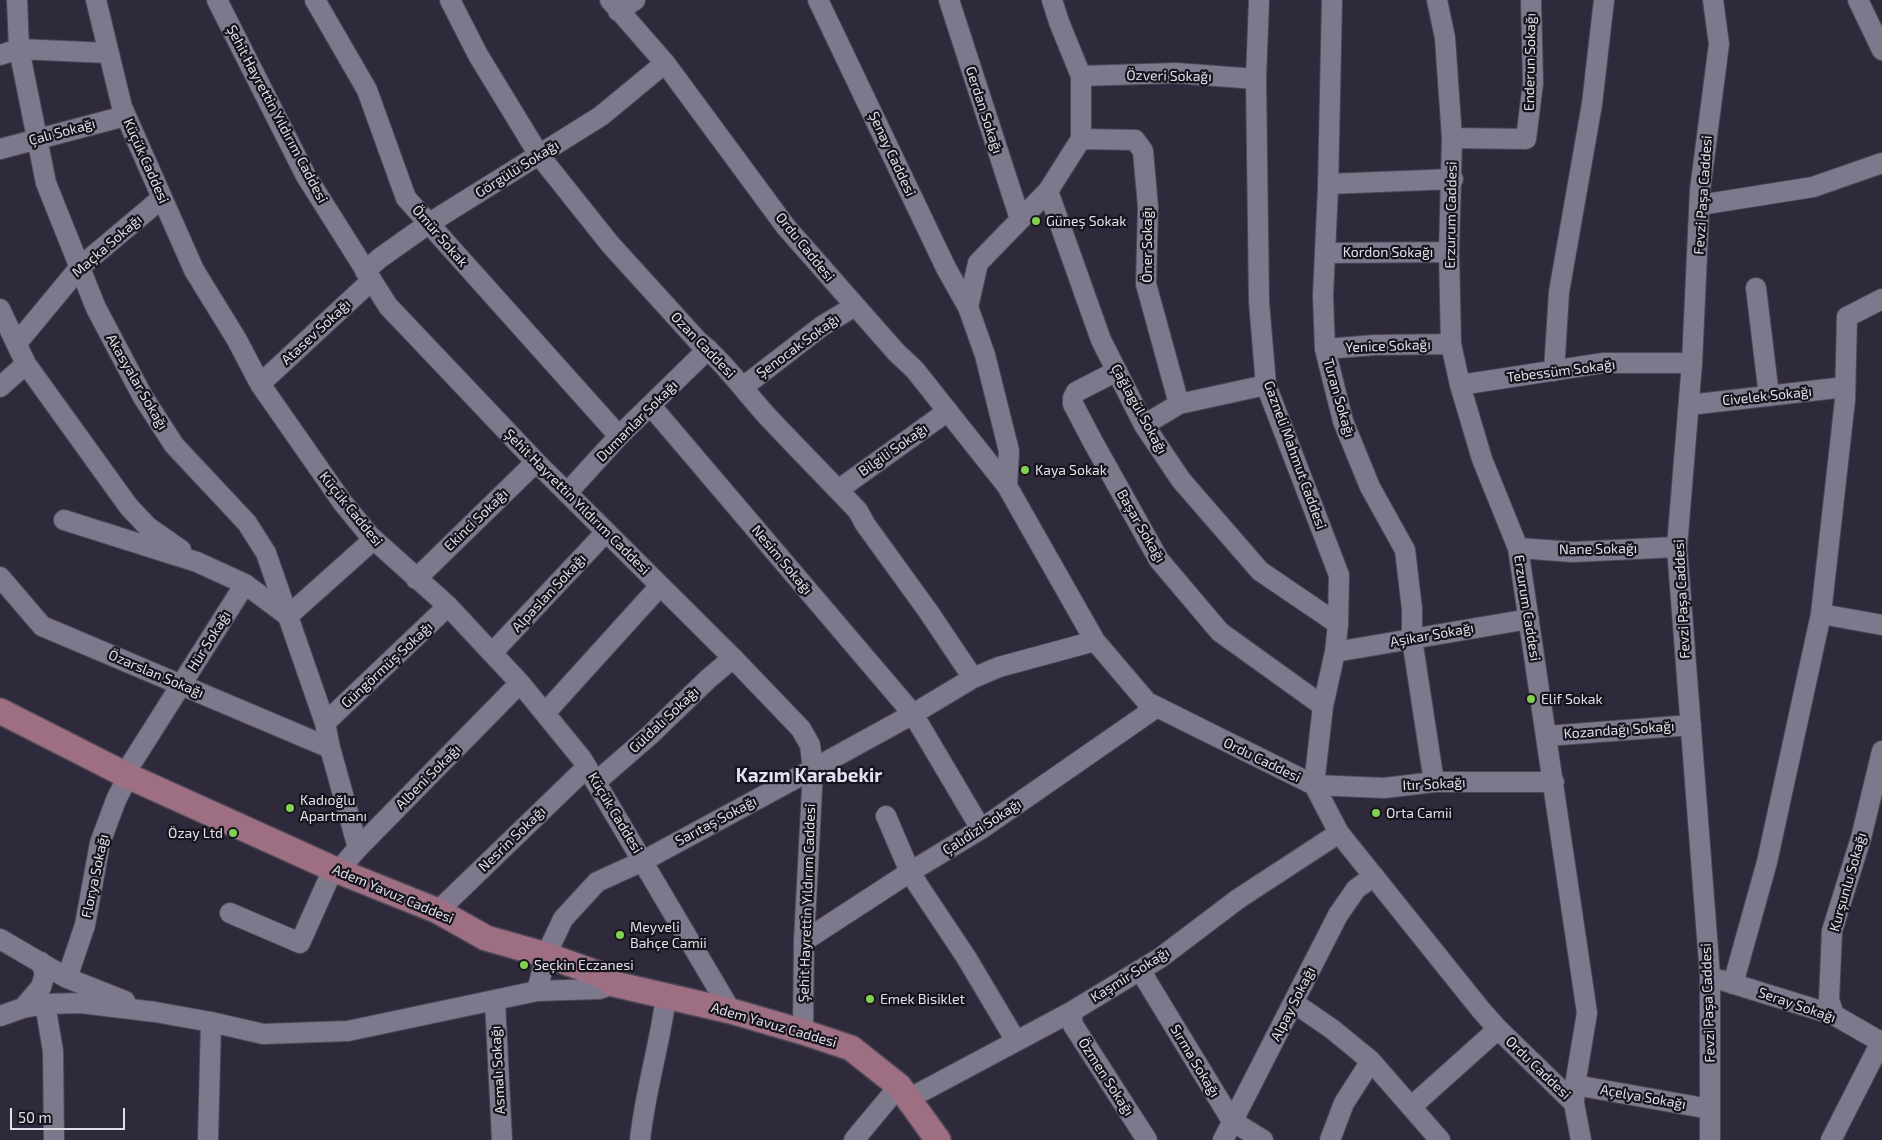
<!DOCTYPE html>
<html>
<head>
<meta charset="utf-8">
<style>
	body { margin:0 }
	#map { position:relative; width:1882px; height:1140px; overflow:hidden; background:#2f2a3b; font-family:"Exo 2",sans-serif }
	canvas { display:block }
	.scale { position:absolute; left:10px; top:1108px; width:115px; height:22px; box-sizing:border-box; border:2px solid #e2deea; border-top:0; padding-left:6px; font-size:15px; line-height:18px; white-space:nowrap; color:#e2deea; -webkit-text-stroke:4px #16141c; paint-order:stroke }
</style>
</head>
<body>
<div id="map">
<canvas width="1882" height="1140"></canvas>
<div class="scale">50 m</div>
</div>
<script>
const ctx = document.querySelector('canvas').getContext('2d');
ctx.lineJoin = 'round';
function trace(path, color, width, dash) {
  ctx.strokeStyle = color;
  ctx.lineWidth = width;
  ctx.lineCap = dash ? 'butt' : 'round';
  ctx.setLineDash(dash || []);
  ctx.stroke(path);
}
function label(font, color, halo, rows, align = 'center') {
  ctx.font = font + ' "Exo 2",sans-serif';
  ctx.lineWidth = 4.5;
  ctx.setLineDash([]);
  ctx.textBaseline = 'middle';
  ctx.strokeStyle = halo;
  ctx.fillStyle = color;
  for (const [text, x, y, turn = 0] of rows) {
    ctx.save();
    ctx.translate(x, y);
    ctx.rotate((+turn || 0) * Math.PI / 180);
    ctx.textAlign = isNaN(turn) ? turn : align;
    if (halo) ctx.strokeText(text, 0, 0);
    ctx.fillText(text, 0, 0);
    ctx.restore();
  }
}
const minor = new Path2D(`
	M17 0 19 49 46 183 96 308 143 397 174 445 247 523 266 553 325 723 330 748 358 848
	M96 0 122 107 194 270 237 340 260 384 343 503 370 536 448 606 520 683 582 759 731 1011
	M217 0 306 176 388 306 536 462 733 658 801 729 810 745 813 769 804 941 803 1032
	M315 0 367 90 406 198 619 436
	M450 0 478 55 539 155 610 244 698 341C725 363 745 392 768 417 798 449 828 479 858 511L865 524 928 611 973 678
	M610 0 665 63 786 227 896 352 915 370 1007 486 1095 641 1147 702 1314 785 1339 833 1481 1010 1498 1029 1574 1103
	M818 0 946 268 968 307
	M949 0 1020 219
	M1259 0 1256 79 1259 302 1266 385 1339 575 1338 624 1335 652 1323 706 1314 785 1384 788 1434 782H1554
	M1332 0 1328 188 1323 296 1325 349 1343 421 1370 487 1405 550 1412 609V639L1434 782
	M1437 0 1445 38 1452 138 1449 252 1451 344 1460 385 1482 459 1518 548 1587 1013 1575 1085 1574 1103 1581 1140
	M1858 0 1882 50
	M618 11 635 0
	M0 55 19 49 108 53
	M1081 76 1176 73 1256 79
	M1452 138 1526 139 1533 83 1531 0
	M1081 139 1135 140 1143 151 1148 207 1146 284 1179 404
	M0 149 125 116
	M1328 184 1453 179
	M1048 191 1101 340 1144 425 1181 480 1260 571 1338 624
	M1700 205 1813 187 1882 163
	M1326 253 1449 252
	M365 271 380 258 428 224 601 116 665 63
	M1756 288 1769 396
	M0 309 26 364 129 507 148 527 181 550
	M17 343 80 267 162 198
	M1325 349 1375 345 1451 344
	M1117 371 1076 392 1073 398V404L1093 442 1159 560 1220 632 1323 706
	M1554 371 1559 292 1592 104 1604 0
	M260 384 371 281
	M1460 385 1603 363H1692
	M0 387 26 364
	M743 387 822 326 855 306
	M1689 405 1845 387
	M651 406 913 714 981 829
	M1144 425 1179 404 1266 385
	M1007 486 1009 451 985 355 968 307 978 263 1048 191 1081 139V76L1059 22 1052 0
	M838 490 948 411
	M567 493 619 436 708 349
	M64 520 197 562 245 584 288 616 373 540
	M1518 548 1573 552 1677 547
	M0 577 42 626 330 748
	M416 579 536 462
	M1821 614 1882 625
	M1335 652 1529 619
	M492 653 606 532
	M545 713 660 586
	M325 723 448 606
	M1547 736 1691 725
	M124 775 245 584
	M596 782 650 735 708 679 733 658
	M886 816 910 872 918 885 966 957 1016 1041
	M338 871 358 848 520 683
	M438 911 587 767
	M230 913 300 943 333 869
	M0 939 67 978 125 1001
	M804 941 910 872 981 829 1157 707
	M1140 970 1232 1121 1263 1140
	M67 978 85 925 100 843 116 800 128 776
	M1721 980 1834 1015 1881 1042
	M1733 984 1767 862 1821 614 1845 400 1847 317 1882 299
	M537 991 546 955 563 919 597 882 643 861 813 769 913 714 973 678 999 667 1095 641
	M495 1001 502 1140
	M1294 1003 1332 1029 1371 1061 1440 1140
	M45 1004 53 1051 54 1140
	M23 1008 41 987 45 974 41 962
	M1071 1012 1073 1025 1147 1140
	M1834 1015 1829 1000 1832 931 1861 838 1882 751
	M0 1016 23 1008 45 1004 81 1003 155 1012 211 1022 263 1034 348 1031 537 991 599 989 614 984
	M1575 1085 1710 1109
	M908 1099 1071 1012 1160 958 1238 899 1339 833
	M1411 1107 1498 1029
	M208 1140 211 1022
	M640 1140C645 1091 660 1045 666 996
	M854 1140 899 1086
	M1223 1140 1338 915 1356 889 1374 876
	M1330 1140 1344 1103 1371 1061
	M1710 1140V976L1677 547 1692 363 1700 190 1719 44 1713 0
	M1831 1140 1882 1040`);
const major = new Path2D(`
	M0 711 128 776 338 871 438 911 486 938 546 955 599 974 614 984 731 1011 803 1032 851 1048 899 1086 938 1140`);
const markers = [
	[1036,221,5,"#81d050"],
	[1025,470,5,"#81d050"],
	[1531,699,5,"#81d050"],
	[290,808,5,"#81d050"],
	[1376,813,5,"#81d050"],
	[233,833,5,"#81d050"],
	[620,935,5,"#81d050"],
	[524,965,5,"#81d050"],
	[870,999,5,"#81d050"]
];
const streetNames = [
	["Enderun Sokağı",1530,62,-89],
	["Özveri Sokağı",1169,76,1],
	["Gerdan Sokağı",984,110,72],
	["Şehit Hayrettin Yıldırım Caddesi",277,114,62],
	["Çalı Sokağı",62,132,-15],
	["Şenay Caddesi",892,154,65],
	["Küçük Caddesi",146,161,66],
	["Görgülü Sokağı",517,169,-32],
	["Fevzi Paşa Caddesi",1703,195,-86],
	["Erzurum Caddesi",1451,215,-89],
	["Ömür Sokak",440,236,49],
	["Öner Sokağı",1147,245,-90],
	["Maçka Sokağı",107,246,-41],
	["Ordu Caddesi",805,247,51],
	["Kordon Sokağı",1388,252],
	["Atasev Sokağı",316,332,-43],
	["Ozan Caddesi",703,345,46],
	["Şenocak Sokağı",798,346,-36],
	["Yenice Sokağı",1388,346,-2],
	["Tebessüm Sokağı",1561,371,-7],
	["Akasyalar Sokağı",137,382,60],
	["Civelek Sokağı",1767,396,-6],
	["Turan Sokağı",1339,398,74],
	["Çağlagül Sokağı",1139,409,61],
	["Dumanlar Sokağı",637,421,-45],
	["Bilgili Sokağı",893,450,-35],
	["Gazneli Mahmut Caddesi",1295,455,70],
	["Şehit Hayrettin Yıldırım Caddesi",577,502,45],
	["Küçük Caddesi",351,509,51],
	["Ekinci Sokağı",476,520,-44],
	["Başar Sokağı",1141,526,60],
	["Nane Sokağı",1598,549,-1],
	["Nesim Sokağı",782,560,50],
	["Alpaslan Sokağı",549,593,-47],
	["Fevzi Paşa Caddesi",1682,599,-93],
	["Erzurum Caddesi",1527,608,81],
	["Aşikar Sokağı",1432,635,-10],
	["Hür Sokağı",209,641,-58],
	["Güngörmüş Sokağı",387,665,-43],
	["Özarslan Sokağı",156,674,23],
	["Güldalı Sokağı",664,720,-43],
	["Kozandağı Sokağı",1619,730,-4],
	["Ordu Caddesi",1262,760,26],
	["Albeni Sokağı",428,777,-45],
	["Itır Sokağı",1434,784,-3],
	["Küçük Caddesi",615,813,59],
	["Sarıtaş Sokağı",716,821,-28],
	["Çalıdizi Sokağı",982,827,-33],
	["Nesrin Sokağı",512,839,-44],
	["Florya Sokağı",95,876,-78],
	["Kurşunlu Sokağı",1848,882,-74],
	["Adem Yavuz Caddesi",393,894,23],
	["Şehit Hayrettin Yıldırım Caddesi",807,903,-88],
	["Kaşmir Sokağı",1130,975,-32],
	["Fevzi Paşa Caddesi",1708,1003,-92],
	["Alpay Sokağı",1293,1004,-63],
	["Seray Sokağı",1797,1005,19],
	["Adem Yavuz Caddesi",774,1025,16],
	["Sırma Sokağı",1195,1061,59],
	["Ordu Caddesi",1538,1068,44],
	["Asmalı Sokağı",498,1070,-93],
	["Özmen Sokağı",1106,1077,57],
	["Açelya Sokağı",1643,1097,10]
];
const poiNames = [
	["Güneş Sokak",1046,221],
	["Kaya Sokak",1035,470],
	["Elif Sokak",1541,699],
	["Kadıoğlu",300,800],
	["Apartmanı",300,816],
	["Orta Camii",1386,813],
	["Özay Ltd",223,833,"right"],
	["Meyveli",630,927],
	["Bahçe Camii",630,943],
	["Seçkin Eczanesi",534,965],
	["Emek Bisiklet",880,999]
];
const districtNames = [
	["Kazım Karabekir",809,776]
];
trace(minor, '#4d4756', 22);
trace(major, '#4d4756', 28);
trace(minor, '#7e788d', 20);
trace(major, '#9e6f83', 25);
for (const [x, y, r, color] of markers) {
  const dot = new Path2D();
  dot.arc(x, y, r, 0, 2 * Math.PI);
  ctx.fillStyle = color;
  ctx.fill(dot);
  trace(dot, '#16141c', 2);
}
label('14px', '#e2deea', '#16141c', streetNames);
label('14px', '#e2deea', '#16141c', poiNames, 'left');
label('bold 19px', '#e5def5', '#16141c', districtNames);
</script>
</body>
</html>
